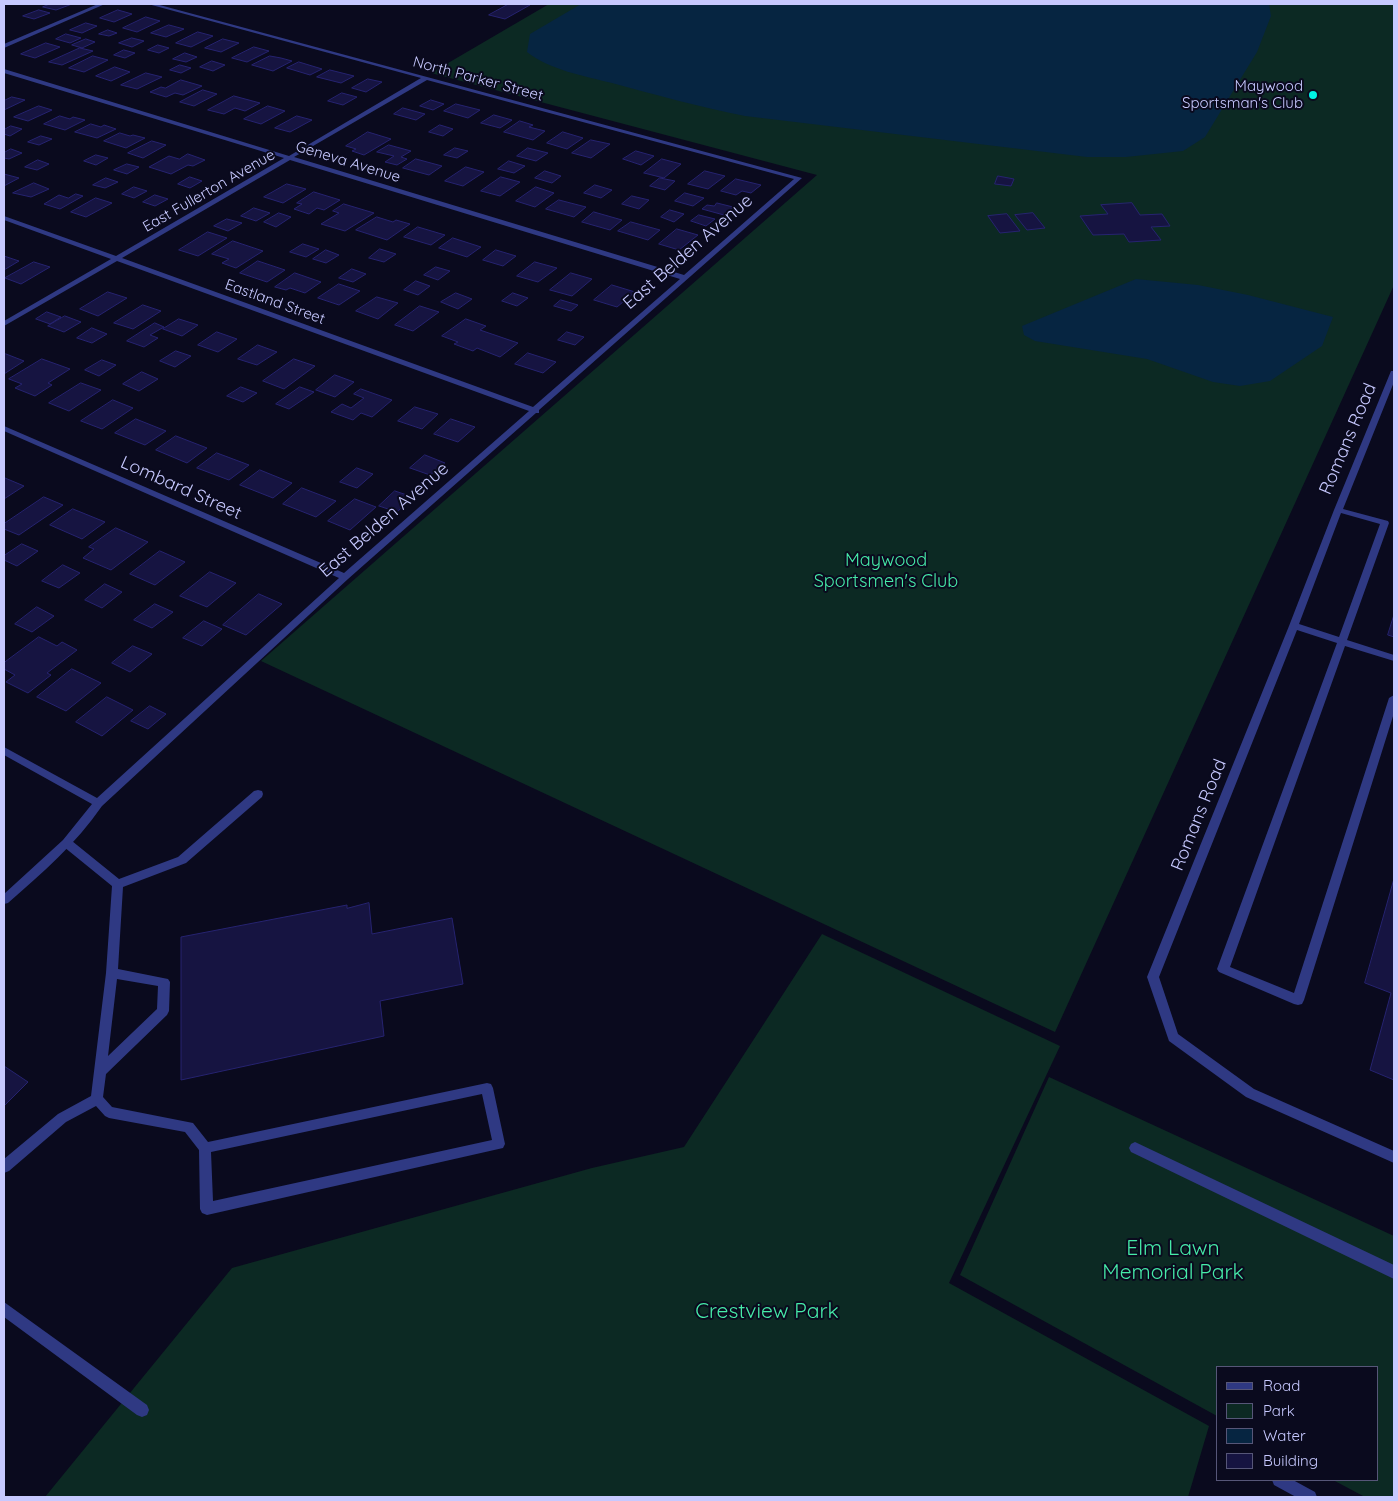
<!DOCTYPE html>
<html>
<head>
<meta charset="utf-8">
<style>
	body { margin:0 }
	#map { position:relative; width:1398px; height:1501px; overflow:hidden; background:#0a0a1e; font-family:Quicksand,sans-serif }
	canvas { display:block }
	.frame { position:absolute; inset:0; border:5px solid #c7c9ff; pointer-events:none }
	.legend { position:absolute; left:1216px; top:1366px; width:162px; height:115px; box-sizing:border-box; background:#0a0a1e; border:1px solid #565678; margin:0; padding:6px 9px; list-style:none; font-size:15px; color:#c7c9ff }
	.legend li { display:flex; align-items:center; gap:10px; height:25px }
	.legend b { width:25px; border:1px solid #565678 }
</style>
</head>
<body>
<div id="map">
<canvas width="1398" height="1501"></canvas>
<div class="frame"></div>
<ul class="legend">
<li><b style="height:6px;background:#2f3983"></b>Road</li>
<li><b style="height:14px;background:#0c2923"></b>Park</li>
<li><b style="height:14px;background:#062541"></b>Water</li>
<li><b style="height:14px;background:#161441"></b>Building</li>
</ul>
</div>
<script>
const ctx = document.querySelector('canvas').getContext('2d');
ctx.lineJoin = 'round';
function fillPath(path, color) {
  ctx.fillStyle = color;
  ctx.fill(path, 'evenodd');
}
function trace(path, color, width, dash) {
  ctx.strokeStyle = color;
  ctx.lineWidth = width;
  ctx.lineCap = dash ? 'butt' : 'round';
  ctx.setLineDash(dash || []);
  ctx.stroke(path);
}
function label(font, color, halo, rows, align = 'center') {
  ctx.font = font + ' Quicksand,sans-serif';
  ctx.lineWidth = 4;
  ctx.setLineDash([]);
  ctx.textBaseline = 'middle';
  ctx.strokeStyle = halo;
  ctx.fillStyle = color;
  for (const [text, x, y, turn = 0] of rows) {
    ctx.save();
    ctx.translate(x, y);
    ctx.rotate((+turn || 0) * Math.PI / 180);
    ctx.textAlign = isNaN(turn) ? turn : align;
    if (halo) ctx.strokeText(text, 0, 0);
    ctx.fillText(text, 0, 0);
    ctx.restore();
  }
}
const green = new Path2D(`
	M549 4H1394V285L1055 1032 261 661 817 175 431 73Z
	M822 934 1060 1046 949 1283 1209 1426 1188 1497H45L232 1268 592 1168 684 1147Z
	M1049 1077 1394 1236V1497H1365L1333 1480H1377V1367H1217V1416L960 1275Z`);
const water = new Path2D(`
	M581 4H1269L1271 16 1257 52 1205 137 1183 151 1126 157H1087L745 116C700 107 656 95 612 83 584 76 550 70 527 52L530 34Z
	M1136 279 1198 285 1248 295 1333 317 1322 346 1270 381 1240 386 1213 382 1147 359 1035 341 1024 335 1022 326Z`);
const building = new Path2D(`
	M50 4H72L56 10 43 7Z
	M509 4 530 5 505 19 489 15Z
	M39 10 50 13 34 19 23 16Z
	M118 10 132 14 114 22 100 18Z
	M146 17 160 21 137 32 123 28Z
	M86 23 97 26 82 33 70 30Z
	M169 25 184 29 166 37 151 33Z
	M108 30 117 33 109 36 99 34Z
	M198 32 213 36 191 47 176 43Z
	M66 34 81 38 70 43 56 39Z
	M132 38 144 41 132 47 119 43Z
	M86 39 95 42 82 48 72 45Z
	M223 39 239 43 221 52 205 48Z
	M46 43 60 47 35 58 21 54Z
	M158 45 169 48 159 53 148 50Z
	M254 47 269 51 247 62 232 58Z
	M80 48 93 51 62 65 49 62Z
	M124 50 135 53 125 58 114 55Z
	M185 53 197 57 186 62 173 59Z
	M93 56 108 60 84 72 69 68Z
	M270 56 281 58 292 61 273 71 252 65Z
	M212 61 225 65 213 71 200 67Z
	M299 62 322 69 310 75 287 68Z
	M180 65 191 68 181 73 170 70Z
	M115 67 130 72 111 81 96 76Z
	M330 70 354 76 341 83 317 77Z
	M146 73 162 77 137 89 121 85Z
	M368 79 382 82 366 92 352 88Z
	M181 80 202 86 183 95 175 93 166 97 150 92 161 87 165 88Z
	M203 90 217 94 194 106 180 102Z
	M342 93 357 97 343 105 328 101Z
	M234 96 260 103 245 111 235 108 224 114 208 110Z
	M12 97 25 100 4 110V101Z
	M431 100 444 104 433 110 420 106Z
	M456 104 480 110 468 118 444 111Z
	M39 106 52 110 28 121 14 117Z
	M268 106 285 111 261 124 244 119Z
	M403 108 425 114 416 120 394 114Z
	M494 115 512 120 500 128 481 123Z
	M60 116 70 119 73 117 85 120 65 130 44 124Z
	M297 116 312 120 290 132 275 128Z
	M520 121 533 125 529 127 545 131 533 140 504 132Z
	M91 124 101 127 104 125 116 129 97 138 75 132Z
	M440 125 453 129 443 136 429 132Z
	M11 126 22 129 10 136 4 134V130Z
	M368 132 391 139 364 155 352 151 356 149 346 146Z
	M563 132 583 138 567 149 547 143Z
	M120 133 130 136 133 135 145 138 126 148 104 141Z
	M41 136 52 139 39 145 28 142Z
	M591 140 610 144 591 158 572 153Z
	M152 141 166 145 143 158 128 153Z
	M389 145 411 151 401 157 407 159 397 165 385 162 394 156 377 152Z
	M455 148 468 151 457 158 444 155Z
	M528 148 548 153 536 161 517 156Z
	M11 149 22 153 9 159 4 158V153Z
	M636 151 654 156 641 165 623 159Z
	M188 154 205 160 193 166 188 165 171 174 149 167 169 156 179 159Z
	M96 155 108 158 96 165 84 161Z
	M416 159 442 166 429 175 403 168Z
	M662 159 681 164 664 178 644 173Z
	M38 160 49 164 37 170 25 167Z
	M509 161 525 166 514 173 498 169Z
	M127 164 139 167 127 174 114 170Z
	M466 167 484 172 463 186 445 181Z
	M545 171 561 176 552 183 535 178Z
	M705 171 725 176 708 189 688 184Z
	M4 174 19 178 4 186Z
	M998 176 1014 179 1011 186 995 184Z
	M190 177 202 181 190 188 178 184Z
	M501 177 520 182 500 196 481 191Z
	M106 178 118 182 105 188 93 185Z
	M660 178 675 181 665 190 650 186Z
	M736 179 761 185 751 193 742 191 736 195 721 191Z
	M34 183 49 189 31 197 13 193Z
	M287 184 306 189 283 203 264 197Z
	M595 185 612 190 601 198 584 193Z
	M134 187 147 191 134 198 122 194Z
	M536 187 554 193 535 207 516 201Z
	M314 192 340 200 324 210 317 208 309 214 294 209 302 204 297 203Z
	M685 193 704 198 693 206 675 201Z
	M76 194 83 196 60 209 44 204 59 195 68 198Z
	M155 195 168 199 155 206 143 202Z
	M632 196 649 200 639 209 622 204Z
	M96 198 112 203 86 217 71 212Z
	M559 200 586 207 574 217 546 209Z
	M717 203 733 207 724 215 702 209 707 205 714 206Z
	M1132 203 1140 215 1162 214 1170 226 1151 227 1161 240 1129 242 1124 234 1093 235 1080 216 1108 214 1101 205Z
	M344 204 374 213 345 231 321 224 339 213 333 211Z
	M254 208 270 213 256 221 241 216Z
	M670 210 684 214 674 222 661 217Z
	M594 212 622 220 610 230 582 222Z
	M279 213 291 217 276 227 264 222Z
	M1033 213 1045 228 1027 230 1015 215Z
	M1007 214 1020 231 1000 233 988 216Z
	M699 215 715 219 706 226 691 221Z
	M377 217 393 222 396 220 410 224 387 240 356 230Z
	M227 219 242 223 228 231 214 226Z
	M631 222 660 230 648 240 618 231Z
	M418 227 445 235 431 245 404 237Z
	M677 229 698 235 679 250 659 244Z
	M208 232 227 238 198 256 179 250Z
	M453 238 481 247 467 257 439 248Z
	M233 241 263 251 236 268 222 263 229 259 212 254Z
	M303 244 319 249 306 257 290 252Z
	M380 249 396 254 384 262 369 258Z
	M326 250 339 255 326 263 313 259Z
	M496 250 516 256 503 266 483 260Z
	M4 256 19 261 4 270Z
	M258 261 285 270 267 282 240 273Z
	M34 262 50 267 21 284 5 278Z
	M535 262 557 268 538 282 517 276Z
	M436 267 450 271 438 280 424 275Z
	M352 269 366 274 353 282 339 278Z
	M295 273 321 282 305 293 290 288 286 290 275 287Z
	M571 273 592 279 572 296 550 290Z
	M416 281 430 286 418 295 404 290Z
	M339 284 360 291 339 305 318 298Z
	M612 285 635 292 617 307 594 300Z
	M108 292 127 298 98 316 80 309Z
	M456 293 472 299 458 309 441 302Z
	M513 293 528 298 517 306 502 301Z
	M377 297 398 303 378 319 356 311Z
	M561 300 578 305 571 311 554 306Z
	M143 305 161 311 133 329 114 323Z
	M420 306 439 312 413 331 395 325Z
	M47 312 61 317 50 324 36 319Z
	M65 316 81 322 64 332 48 326Z
	M179 319 198 325 182 336 163 329Z
	M466 319 486 326 480 330 518 343 500 357 477 348 473 351 454 344 458 342 442 336Z
	M155 323 164 327 150 335 158 338 144 347 127 341Z
	M92 328 107 334 92 343 77 338Z
	M217 332 237 339 218 352 198 345Z
	M567 332 584 337 575 345 558 340Z
	M258 345 277 352 257 365 238 359Z
	M176 351 191 356 175 367 160 361Z
	M528 353 556 362 543 373 515 364Z
	M6 354 24 361 4 374V355Z
	M42 359 70 369 48 383 52 385 35 396 15 388 22 384 9 379Z
	M294 359 315 366 284 389 263 381Z
	M102 360 116 365 99 376 85 370Z
	M142 372 158 379 139 391 123 384Z
	M335 375 354 382 335 397 316 390Z
	M81 383 101 390 69 411 49 403Z
	M241 387 257 393 243 402 227 396Z
	M300 387 314 392 289 409 276 404Z
	M361 389 392 400 372 417 361 413 353 420 331 412 342 404 351 408 364 398 354 394Z
	M113 400 133 408 102 429 81 421Z
	M415 407 438 414 422 429 398 421Z
	M136 419 166 431 145 445 115 433Z
	M451 419 475 427 458 442 434 434Z
	M176 436 207 448 187 463 156 450Z
	M217 453 249 465 229 480 197 468Z
	M425 455 445 463 430 475 410 468Z
	M357 468 373 474 357 488 340 482Z
	M260 470 292 483 273 498 240 485Z
	M5 478 24 486 4 499V479Z
	M302 488 336 501 316 517 283 504Z
	M395 491 413 497 397 512 379 506Z
	M44 497 63 505 19 535 4 529V524Z
	M355 499 376 507 350 530 328 521Z
	M73 509 105 522 82 539 50 525Z
	M116 528 148 542 111 570 83 558 94 549 89 547Z
	M22 544 38 551 17 566 4 560V556Z
	M160 551 185 562 155 585 130 574Z
	M63 565 80 573 59 588 42 581Z
	M210 572 236 583 207 607 180 596Z
	M105 584 122 592 102 608 85 600Z
	M259 594 282 604 246 635 223 625Z
	M155 604 173 612 152 628 134 620Z
	M37 607 54 616 32 632 15 624Z
	M1394 615V637L1388 635Z
	M204 621 222 629 202 646 183 638Z
	M39 637 57 646 62 642 77 650 47 673 51 675 28 693 6 682 15 675 4 669V663Z
	M133 646 152 654 130 672 112 663Z
	M72 669 101 683 66 711 37 697Z
	M107 697 133 710 102 736 76 722Z
	M150 706 166 714 148 729 131 721Z
	M1394 879V1080L1370 1070 1391 993 1365 983Z
	M369 903 372 934 452 918 463 984 380 1001 384 1036 181 1080V937L347 905V908Z
	M4 1066 28 1082 4 1106Z`);
const service = new Path2D(`
	M1391 371H1394V382L1343 509 1388 521 1389 523 1347 640 1394 655V661L1345 646 1230 967 1294 993 1389 698 1394 695V713L1304 1000 1302 1004 1298 1005 1294 1004 1219 972 1217 969 1337 643 1297 630 1159 977 1178 1034 1254 1089 1394 1151V1163L1246 1097 1169 1041 1147 977 1289 626 1334 510ZM1341 513 1380 524 1339 637 1299 624Z
	M258 790 262 791 263 794 262 797 186 863 123 887 118 969 168 979 170 982 169 1011 167 1015 106 1074 103 1097 112 1107 193 1123 208 1142 487 1083 491 1084 493 1088 505 1144 503 1148 207 1215 202 1213 200 1209 199 1150 185 1132 109 1118 105 1116 96 1106 66 1122 9 1171 4 1173V1159L58 1114 91 1096 106 973 112 886 64 847 63 844 64 841H72L119 879 178 857 254 791ZM117 979 158 986 157 1009 108 1056ZM482 1094 492 1140 213 1201 211 1152Z
	M1135 1142 1394 1265V1279L1131 1152 1129 1148 1131 1144Z`);
const minor = new Path2D(`
	M98 4H105L4 48V44Z
	M148 4H156L802 178 539 410V413H536L348 579 102 806C76 844 42 873 8 903L4 904V894L63 840 92 804 4 755V747L97 798 339 578 4 431V426L344 573 529 411 117 261 4 326V321L111 259 4 220V216L116 256 284 158 4 73V69L289 156 421 78ZM427 80 794 179 684 275 294 157ZM290 160 680 279 533 407 122 258Z
	M4 1302 147 1405 149 1410 147 1415 142 1417 137 1415 4 1317Z
	M1272 1480H1293L1315 1492 1317 1497H1296L1274 1485Z`);
const markers = [
	[1313,95,5,"#00f2e4"]
];
const farStreetnames = [
	["North Parker Street",478,79,15],
	["Geneva Avenue",348,162,17],
	["East Fullerton Avenue",209,191,-30],
	["Eastland Street",275,302,20]
];
const farPoinames = [
	["Maywood",1303,86],
	["Sportsman's Club",1303,103]
];
const streetNames = [
	["East Belden Avenue",688,252,-41],
	["Romans Road",1348,439,-67],
	["Lombard Street",181,488,24],
	["East Belden Avenue",384,520,-41],
	["Romans Road",1199,815,-68]
];
const parkNames = [
	["Maywood",886,561],
	["Sportsmen's Club",886,582]
];
const nearParknames = [
	["Elm Lawn",1173,1249],
	["Memorial Park",1173,1273],
	["Crestview Park",767,1312]
];
fillPath(green, '#0c2923');
fillPath(water, '#062541');
fillPath(building, '#161441');
trace(building, '#262370', 1);
fillPath(service, '#2f3983');
fillPath(minor, '#2f3983');
for (const [x, y, r, color] of markers) {
  const dot = new Path2D();
  dot.arc(x, y, r, 0, 2 * Math.PI);
  ctx.fillStyle = color;
  ctx.fill(dot);
  trace(dot, '#0a0a1e', 2);
}
label('15px', '#c7c9ff', '#0a0a1e', farStreetnames);
label('15px', '#c7c9ff', '#0a0a1e', farPoinames, 'right');
label('18px', '#c7c9ff', '#0a0a1e', streetNames);
label('18px', '#46eba8', '#0a0a1e', parkNames);
label('21px', '#46eba8', '#0a0a1e', nearParknames);
</script>
</body>
</html>
